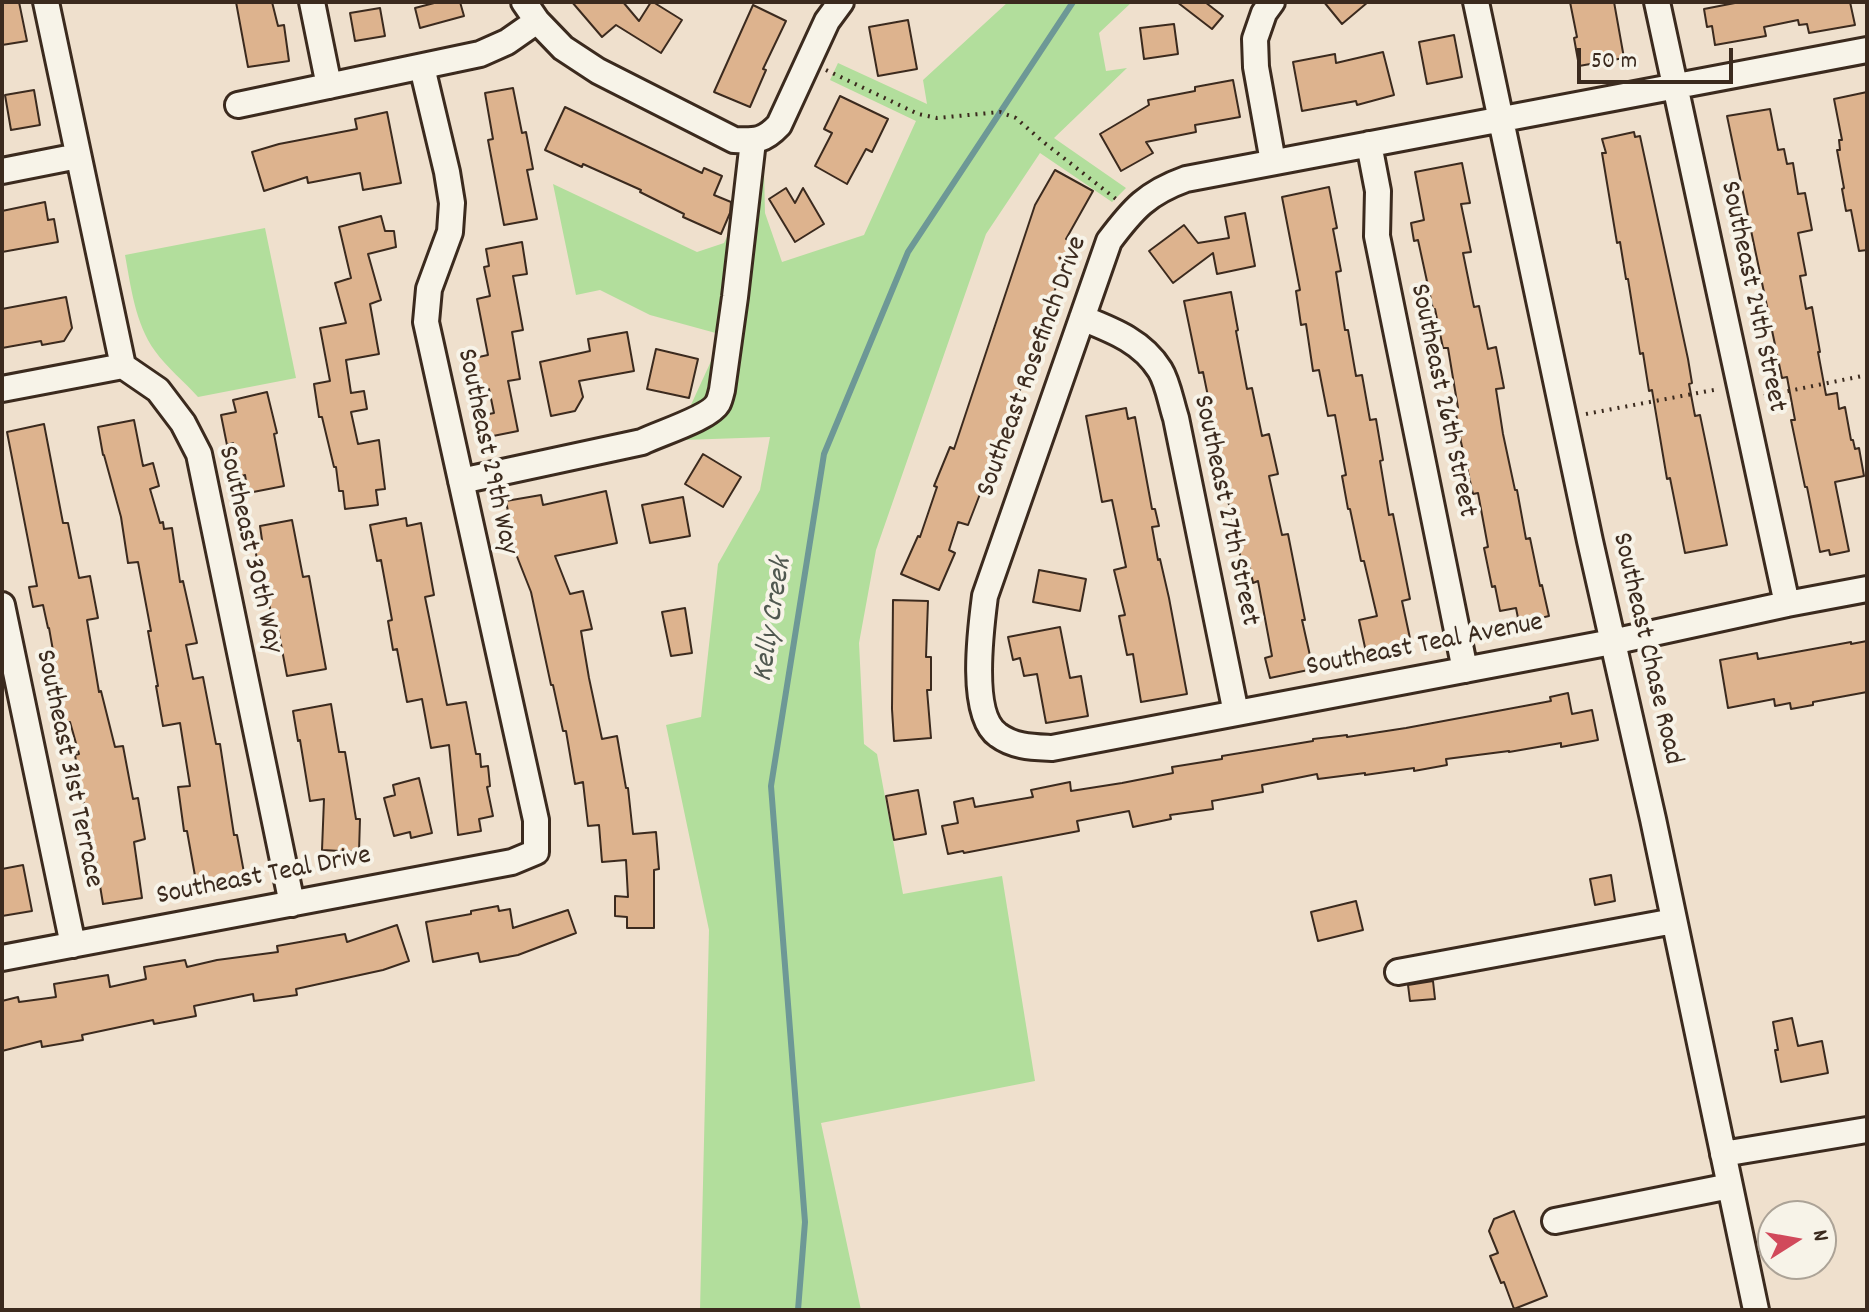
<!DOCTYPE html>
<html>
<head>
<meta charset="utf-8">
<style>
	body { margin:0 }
	#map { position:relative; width:1869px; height:1312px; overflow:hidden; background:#efe0cd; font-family:Dekko,sans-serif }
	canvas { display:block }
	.frame { position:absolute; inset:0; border:4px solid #3b2a1e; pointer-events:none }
	.north { position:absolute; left:1757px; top:1200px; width:80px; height:80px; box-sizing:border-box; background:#f7f3e8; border:2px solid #aca397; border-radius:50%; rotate:79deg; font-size:22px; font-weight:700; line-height:32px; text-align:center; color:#3b2a1e }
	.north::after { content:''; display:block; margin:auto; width:28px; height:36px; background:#d1495b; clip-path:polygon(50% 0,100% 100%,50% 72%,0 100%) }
	.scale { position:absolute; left:1577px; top:48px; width:156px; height:36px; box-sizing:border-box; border:4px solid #3b2a1e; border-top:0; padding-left:10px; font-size:24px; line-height:28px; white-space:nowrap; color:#3b2a1e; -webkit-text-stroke:6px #f7f3e8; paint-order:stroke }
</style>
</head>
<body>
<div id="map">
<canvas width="1869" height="1312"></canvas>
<div class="frame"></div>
<div class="north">N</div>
<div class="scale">50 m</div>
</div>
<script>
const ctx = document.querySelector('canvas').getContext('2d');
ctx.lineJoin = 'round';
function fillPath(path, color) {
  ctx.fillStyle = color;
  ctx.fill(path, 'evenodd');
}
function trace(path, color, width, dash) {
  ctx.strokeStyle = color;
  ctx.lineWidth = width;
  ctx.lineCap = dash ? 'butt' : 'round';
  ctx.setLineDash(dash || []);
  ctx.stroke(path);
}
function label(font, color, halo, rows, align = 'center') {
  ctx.font = font + ' Dekko,sans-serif';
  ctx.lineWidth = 8;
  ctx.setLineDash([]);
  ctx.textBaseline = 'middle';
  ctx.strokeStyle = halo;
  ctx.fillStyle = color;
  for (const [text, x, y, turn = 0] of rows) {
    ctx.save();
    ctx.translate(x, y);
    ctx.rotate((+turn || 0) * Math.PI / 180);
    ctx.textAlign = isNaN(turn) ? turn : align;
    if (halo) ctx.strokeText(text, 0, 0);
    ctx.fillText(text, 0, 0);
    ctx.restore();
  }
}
const green = new Path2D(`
	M1008 2H1132L1099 33 1106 71 1127 68 1054 138 1126 188 1112 202 1040 153 986 234 876 550 859 643 864 744 877 754 903 894 1002 876 1035 1081 821 1123 861 1310H700L709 930 666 725 701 717 718 564 760 490 770 437 683 440V434L675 417 690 407 723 335 650 315 600 290 576 295 553 184 697 252 724 243 758 171 764 170 765 213 782 262 864 235 916 121 830 80 838 63 927 104 923 80Z
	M265 228 296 378 198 397C184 381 167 368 155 351 135 323 131 287 125 255Z`);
const stream = new Path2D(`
	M798 1310 805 1222 771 786 824 454 908 252 1073 2`);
const building = new Path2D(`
	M2 2H19L27 41 2 45Z
	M236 2H272L278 26 284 25 289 61 248 67Z
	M438 2H460L464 16 420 28 415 8Z
	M572 2H623L639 21 651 2H653L682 20 661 53 616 25 602 37Z
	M1177 2H1205L1223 16 1212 29Z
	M1324 2H1368L1342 24Z
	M1570 2H1614L1624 58 1579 66 1574 38 1577 37Z
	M1740 2H1850L1855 25 1809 33 1807 24 1799 25 1798 20 1764 27 1766 36 1715 45 1712 26 1707 27 1704 9Z
	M753 5 786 21 763 69 766 70 750 107 714 92Z
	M380 8 385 36 355 41 350 13Z
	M908 20 917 69 878 76 869 27Z
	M1174 24 1178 54 1144 59 1140 28Z
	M1454 35 1462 77 1427 84 1419 42Z
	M1383 52 1394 95 1357 105 1356 101 1302 111 1293 62 1335 54 1336 63Z
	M1233 80 1240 117 1195 125 1196 132 1146 142 1153 153 1121 171 1100 134 1149 105 1148 100 1195 91V87Z
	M513 88 522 133 526 132 533 169 527 170 537 219 504 225 488 140 493 139 485 93Z
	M34 90 40 125 11 130 5 95Z
	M1867 92V250L1859 251 1851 210 1846 211 1842 189 1844 188 1837 150H1840L1839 140H1842L1834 99Z
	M840 96 888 119 872 152 866 149 847 184 815 166 832 133 824 129Z
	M565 107 702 173 704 168 722 176 714 195 731 202 730 213 721 234 683 217 684 214 640 192 641 190 583 164 582 167 545 150Z
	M1770 109 1778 150 1784 149 1787 164 1793 163 1798 194 1805 193 1812 230 1798 233 1806 275 1800 276 1806 309 1812 307 1820 352H1818L1826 395 1837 393 1839 409 1845 407 1851 440H1853L1855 449 1859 448 1864 476 1835 482 1849 551 1830 555 1829 550 1820 552 1807 487H1805L1791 420H1795L1787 377 1782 378 1727 116Z
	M387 112 401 183 363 190 360 173 308 183 307 177 264 191 252 152 279 144 357 129 355 119Z
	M1634 132 1635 137 1640 136 1688 359 1692 383 1689 384 1695 416 1700 415 1727 545 1685 553 1670 478 1667 479 1652 390 1649 391 1643 353 1640 354 1628 279H1626L1620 242 1617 243 1602 153H1606L1602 139Z
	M1462 163 1470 203 1461 204 1471 252 1463 253 1474 307 1479 306 1488 349 1496 347 1504 388 1496 389 1503 434 1515 490H1517L1526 539 1530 538 1540 586 1542 585 1549 616 1519 623 1516 608 1500 611 1495 586 1492 587 1484 548 1488 547 1478 493 1473 494 1461 442 1455 408H1458L1448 348H1443L1435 309H1433L1418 240 1414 241 1411 223 1424 220 1415 172Z
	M1055 170 1093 191 1066 239 1072 241 1018 396 968 525 958 522 949 550 955 553 939 590 901 574 918 536 920 537 937 487 934 486 950 447 954 449 1035 205Z
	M1329 187 1337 228 1333 229 1341 271 1336 272 1345 330H1348L1356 376 1362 375 1370 420 1376 419 1383 460 1380 461 1389 515 1393 514 1410 599 1402 601 1411 643 1366 652 1359 620 1377 616 1364 561H1361L1350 509H1348L1342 476 1346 475 1335 415 1328 416 1319 370 1313 371 1306 324 1301 325 1296 291 1300 290 1282 197Z
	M786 188 795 203 803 188 824 224 795 242 769 199Z
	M45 202 48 220 54 219 58 242 2 252V211Z
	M1245 213 1255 266 1217 274 1213 253 1173 283 1149 251 1184 225 1198 243 1229 238 1225 217Z
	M381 216 385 231H394L396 247 368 254 381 300 370 304 379 354 346 360 351 393 364 391 367 409 351 412 358 444 379 440 385 489 376 490 378 505 345 509 343 491H339L336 467H334L322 417H319L314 384 330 381 320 328 346 323 335 283 351 278 339 227Z
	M522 242 527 274 513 276 523 330 512 332 520 379 508 381 518 431 488 437 484 415 494 413 489 389 480 391 474 358 488 355 477 299 490 296 484 267 489 266 486 249Z
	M1231 292 1238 330 1236 331 1247 389 1252 388 1262 436 1269 434 1278 474 1269 476 1282 535 1288 534 1305 620H1302L1313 669 1270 678 1265 658 1272 656 1258 581 1253 583 1249 563 1242 564 1216 446 1218 445 1203 372 1199 373 1184 301Z
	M66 297 72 328 64 341 42 345 41 341 2 348V309Z
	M627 332 634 371 579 381 583 397 575 411 551 416 540 362 590 351 588 339Z
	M656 349 698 359 689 398 647 389Z
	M267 392 277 433 274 434 284 486 248 493 245 475 239 477 233 443 227 445 221 415 236 412 233 400Z
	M1126 408 1128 419 1135 417 1152 509H1155L1159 526 1152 527 1158 560 1160 559 1169 598 1187 694 1141 702 1133 654 1127 655 1119 616 1125 615 1114 570 1126 567 1112 500 1102 502 1086 416Z
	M134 420 143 466 153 463 159 486 150 489 160 523 163 522 164 529 172 528 180 582 183 581 197 643 186 645 193 679 203 677 216 744H220L234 835H237L245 878 197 887 187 831H184L178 787 190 786 180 723 163 726 156 686H158L148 631H151L138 562 128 563 121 517 104 455H103L98 427Z
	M44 424 63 523H68L79 578 90 576 98 618 87 620 99 692 101 691 115 747 123 746 133 799 138 798 145 839 134 842 142 898 103 904 94 849H92L75 755 79 754 70 722 64 723 59 701H62L49 628H48L43 605 33 607 29 587 37 586 7 432Z
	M703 454 741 477 723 507 685 484Z
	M606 491 617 543 555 556 570 594 583 591 592 629 581 631 589 678 602 739 617 736 626 788H628L633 834 656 832 659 869 654 870V928H627V917L615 916V896L628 897 626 860 602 862 599 825 588 826 583 782 575 784 566 731H563L553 685H551L531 592 516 554 506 501 541 495 543 505Z
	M683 497 690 536 650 543 642 505Z
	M406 518 407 526 421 523 434 595 425 597 447 705 466 702 476 754H480L481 767 488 766 490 786 487 787 493 816 479 819 481 831 458 835 449 745 431 748 422 699 407 702 397 649 393 650 388 621 392 620 381 560 377 561 370 525Z
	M292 520 303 577 309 576 326 669 287 676 276 618 272 619 262 565 258 566 254 541 262 540 260 526Z
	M1039 570 1086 579 1080 611 1033 602Z
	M893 600 928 601 926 657H931V690H927L931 738 894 741 892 709Z
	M685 608 692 653 671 656 662 612Z
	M1060 627 1070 678 1081 676 1088 716 1046 723 1037 674 1024 676 1020 658 1013 660 1008 637Z
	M1867 641V692L1813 702V705L1791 709 1790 703 1775 706 1774 699 1728 708 1720 660 1757 653 1758 659 1851 642V644Z
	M1568 693 1572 714 1592 710 1598 740 1561 747V743L1509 752V751L1446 759 1447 765 1414 771V768L1365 775V773L1318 779 1317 774 1262 785 1263 792 1212 801 1213 809 1170 815 1171 819 1133 827 1129 811 1077 821 1079 831 964 853 963 851 948 854 942 826 958 823 954 802 973 798 975 807 1033 797 1031 790 1070 782 1071 791 1122 783 1173 773 1172 767 1222 759V756L1313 741V739L1347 735V737L1406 728 1551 701 1550 697Z
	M331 704 339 752H345L356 819H360L359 852 322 850 324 799 310 801 300 740 298 741 293 711Z
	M419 778 432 833 411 838 410 832 394 836 384 798 395 795 393 785Z
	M918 790 926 834 894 840 886 796Z
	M23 865 32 911 2 916V869Z
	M1611 875 1615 901 1595 905 1590 879Z
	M1356 901 1363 930 1318 941 1311 912Z
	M498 906 499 911 510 909 513 928 568 910 576 933 518 955 480 962 478 953 433 962 426 922 471 914V911Z
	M397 925 409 961 383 970 296 989 297 995 254 1001 253 994 194 1006 196 1016 154 1024 153 1020 82 1035 83 1040 42 1047 41 1041 2 1051V1001L18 997 19 1002 56 997 54 984 108 975 110 987 146 979 144 967 185 960 187 967 217 960 278 952 277 946 345 934 347 942Z
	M1433 981 1435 999 1410 1001 1408 985Z
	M1792 1018 1798 1046 1822 1041 1828 1073 1781 1082 1775 1050H1778L1773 1022Z
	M1514 1211 1547 1296 1514 1309 1504 1282 1501 1283 1490 1256 1498 1253 1489 1231 1494 1219Z`);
const path = new Path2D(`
	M826 70 918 114 937 118 1000 112 1016 118 1042 141 1116 199
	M1764 396 1867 375
	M1586 414 1719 389`);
const minor = new Path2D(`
	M46 2 123 366 158 390 183 423 199 454 292 904
	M312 2 329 86
	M524 2 537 21 563 48 598 71 734 140C756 141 764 141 779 125L827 21 841 2
	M1272 2 1264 13 1255 39 1256 67 1273 162
	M1476 2 1590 541 1653 819 1756 1310
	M1657 2 1787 604
	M1867 50 1186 179C1147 193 1133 209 1109 241L985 596C981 627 969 715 998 735 1014 747 1033 747 1052 748L1612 642 1787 604 1867 589
	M238 105 480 54 507 42 537 21
	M1369 144 1378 191 1377 236 1465 670
	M2 171 78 156
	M1082 318C1112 330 1142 341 1160 370 1168 383 1171 403 1176 418L1236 713
	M2 389 123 366
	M461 481 642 442C660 433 710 418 718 403 720 399 721 394 722 390L735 297 753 141
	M2 605 73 945
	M2 958 512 862 536 852V820L426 322 429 289 450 232 452 203 447 172 422 67
	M1398 972 1674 921
	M1723 1154 1867 1130
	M1555 1221 1730 1186`);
const streetNames = [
	["Southeast 24th Street",1751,297,78],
	["Southeast Rosefinch Drive",1034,367,-70],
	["Southeast 26th Street",1441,401,78],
	["Southeast 29th Way",485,452,78],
	["Southeast 27th Street",1224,511,78],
	["Southeast 30th Way",248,550,77],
	["Southeast Teal Avenue",1425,647,-11],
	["Southeast Chase Road",1645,649,77],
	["Southeast 31st Terrace",67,769,78],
	["Southeast Teal Drive",264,878,-11]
];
const waterNames = [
	["Kelly Creek",775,620,-81]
];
fillPath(green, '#b2de9c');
trace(stream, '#6d9896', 6);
fillPath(building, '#ddb38e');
trace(building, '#3b2a1e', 2);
trace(minor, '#3b2a1e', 30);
trace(path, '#3b2a1e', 4, [2, 6]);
trace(minor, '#f7f3e8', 24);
label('28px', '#3b2a1e', '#f7f3e8', streetNames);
label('italic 30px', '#505850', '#f7f3e8', waterNames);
</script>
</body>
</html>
